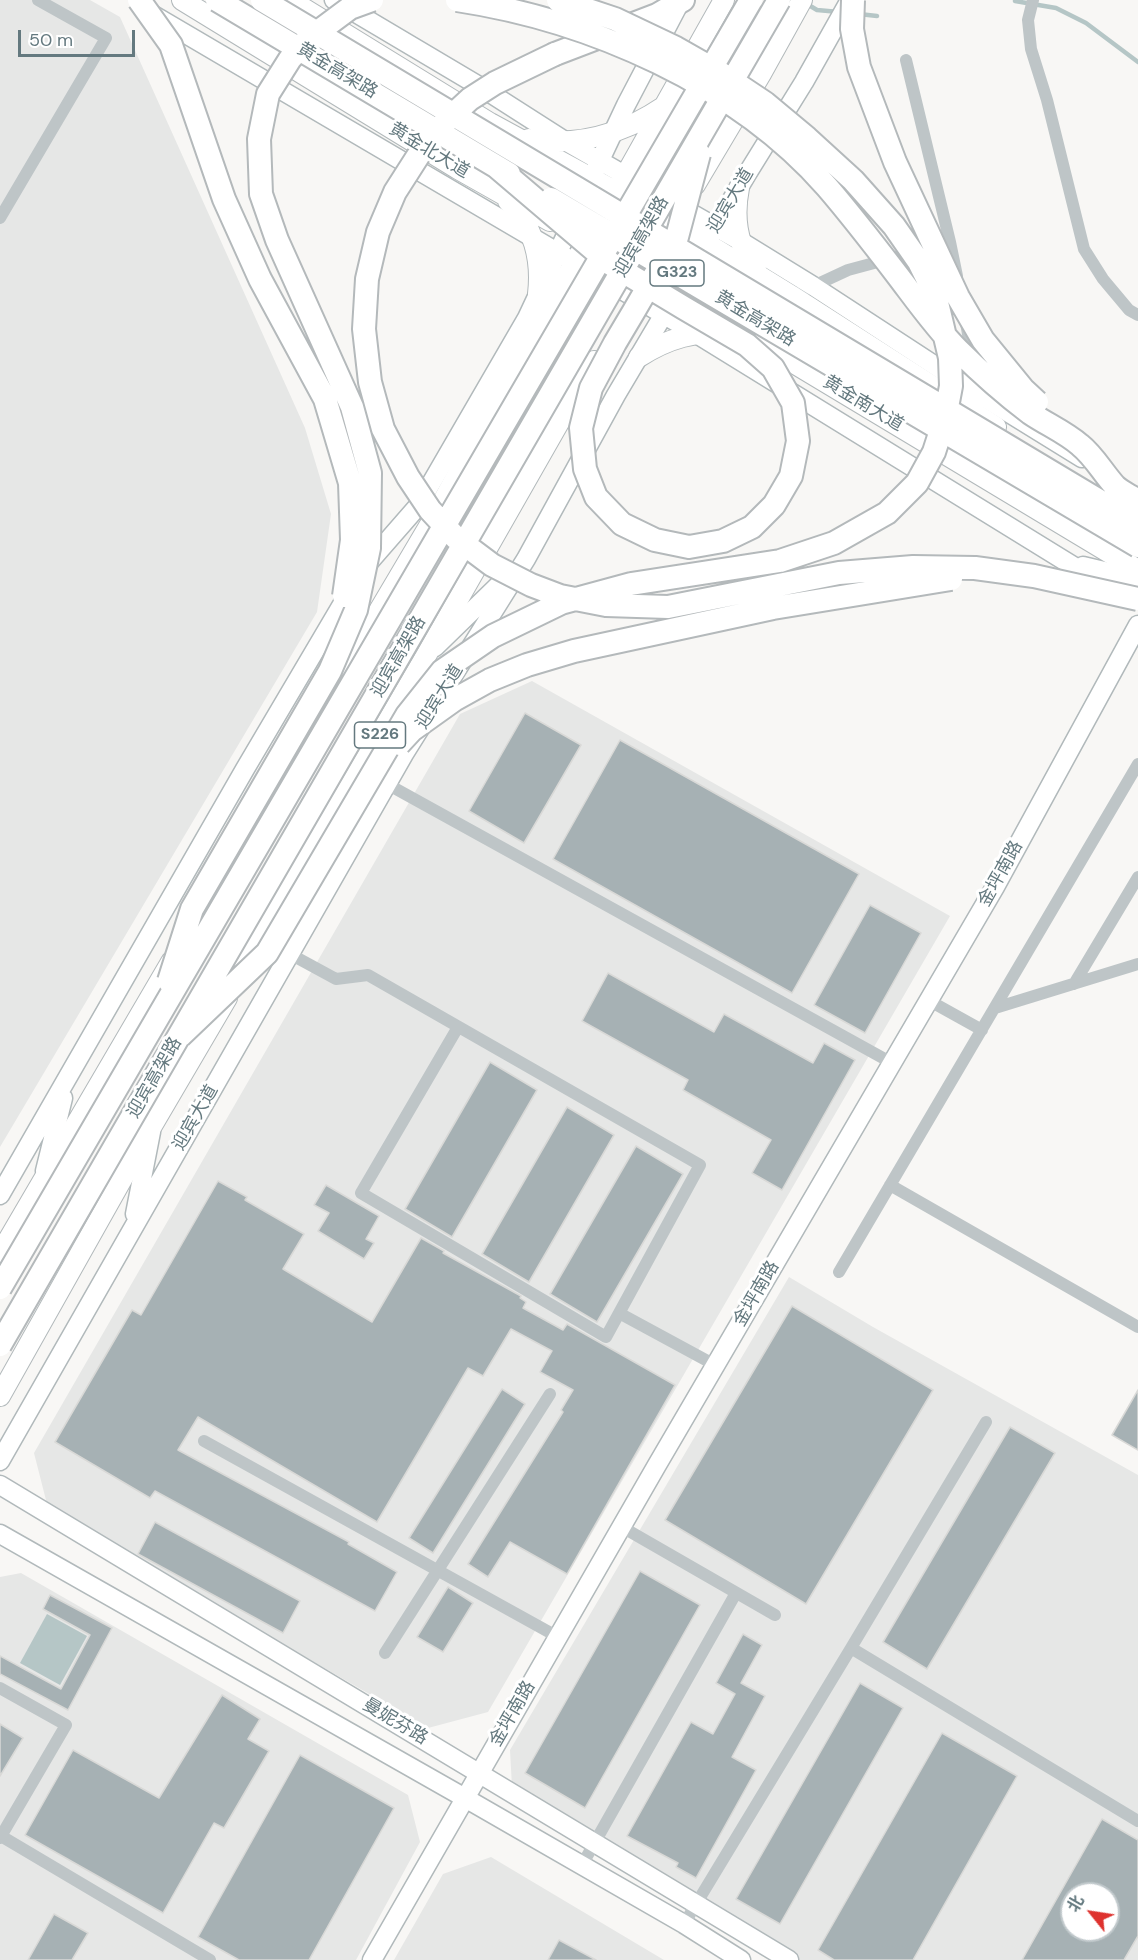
<!DOCTYPE html>
<html>
<head>
<meta charset="utf-8">
<style>
	body { margin:0 }
	#map { position:relative; width:1138px; height:1960px; overflow:hidden; background:#f8f7f5; font-family:"DM Sans","Noto Sans SC",sans-serif }
	canvas { display:block }
	.north { position:absolute; left:1060px; top:1882px; width:60px; height:60px; box-sizing:border-box; background:#fff; border:2px solid #c1c9cc; border-radius:50%; rotate:300deg; font-size:16px; font-weight:700; line-height:24px; text-align:center; color:#64797f }
	.north::after { content:''; display:block; margin:auto; width:21px; height:27px; background:#de322e; clip-path:polygon(50% 0,100% 100%,50% 72%,0 100%) }
	.scale { position:absolute; left:18px; top:30px; width:117px; height:27px; box-sizing:border-box; border:3px solid #64797f; border-top:0; padding-left:8px; font-size:18px; line-height:21px; white-space:nowrap; color:#64797f; -webkit-text-stroke:4px #fff; paint-order:stroke }
</style>
</head>
<body>
<div id="map">
<canvas width="1138" height="1960"></canvas>
<div class="north">北</div>
<div class="scale">50 m</div>
</div>
<script>
const ctx = document.querySelector('canvas').getContext('2d');
ctx.lineJoin = 'round';
function fillPath(path, color) {
  ctx.fillStyle = color;
  ctx.fill(path, 'evenodd');
}
function trace(path, color, width, dash) {
  ctx.strokeStyle = color;
  ctx.lineWidth = width;
  ctx.lineCap = dash ? 'butt' : 'round';
  ctx.setLineDash(dash || []);
  ctx.stroke(path);
}
function label(font, color, halo, rows, align = 'center') {
  ctx.font = font + ' "DM Sans","Noto Sans SC",sans-serif';
  ctx.lineWidth = 6;
  ctx.setLineDash([]);
  ctx.textBaseline = 'middle';
  ctx.strokeStyle = halo;
  ctx.fillStyle = color;
  for (const [text, x, y, turn = 0] of rows) {
    ctx.save();
    ctx.translate(x, y);
    ctx.rotate((+turn || 0) * Math.PI / 180);
    ctx.textAlign = isNaN(turn) ? turn : align;
    if (halo) ctx.strokeText(text, 0, 0);
    ctx.fillText(text, 0, 0);
    ctx.restore();
  }
}
const built = new Path2D(`
	M0 0H90L120 17 305 428 331 514 317 612 0 1147Z
	M532 681 950 916 488 1712 428 1728 48 1508 34 1453 460 714Z
	M789 1277 873 1327 1138 1475V1960H799L512 1787 510 1750ZM1072 1894H1108V1930H1072Z
	M21 1573 408 1795 420 1842 356 1960H0V1577Z
	M491 1857 664 1960H394L443 1874Z`);
const water = new Path2D(`
	M47 1614 87 1636 60 1685 20 1663Z`);
const stream = new Path2D(`
	M1015 1 1056 8 1086 23 1138 62
	M807 4 817 10 839 12
	M859 14 877 16`);
const building = new Path2D(`
	M525 713 581 745 524 843 469 811Z
	M620 740 859 874 792 993 553 859Z
	M870 905 921 933 865 1033 814 1005Z
	M608 973 714 1032 724 1014 813 1063 824 1043 855 1060 782 1190 752 1173 771 1140 683 1090 688 1080 582 1021Z
	M490 1062 537 1090 452 1237 405 1209Z
	M567 1107 614 1135 529 1282 482 1254Z
	M636 1146 683 1174 597 1322 550 1294Z
	M218 1181 247 1197 245 1200 304 1234 283 1269 372 1322 421 1238 444 1251 443 1253 521 1296 520 1298 526 1302 523 1308 563 1330 567 1324 675 1385 567 1574 510 1542 488 1577 468 1564 563 1412 561 1410 573 1390 540 1372 552 1351 511 1329 483 1376 468 1368 377 1522 198 1417 178 1450 349 1542 348 1544 397 1572 375 1611 155 1491 150 1498 55 1442 132 1310 141 1315Z
	M326 1185 379 1216 366 1239 374 1243 364 1259 318 1231 329 1213 314 1205Z
	M792 1306 933 1390 806 1604 665 1520Z
	M502 1389 525 1404 433 1553 409 1538Z
	M1138 1390V1450L1112 1435Z
	M1010 1427 1055 1453 927 1669 883 1642Z
	M155 1522 300 1601 283 1633 138 1554Z
	M640 1571 700 1605 585 1808 525 1773Z
	M448 1587 473 1603 443 1652 417 1637Z
	M50 1595 112 1628 68 1710 0 1674V1656L61 1689 90 1635 43 1609Z
	M743 1634 762 1645 741 1683 765 1696 732 1757 756 1770 696 1878 676 1867 678 1863 627 1836 691 1722 713 1734 735 1694 716 1683Z
	M860 1683 903 1708 780 1924 736 1899Z
	M222 1695 260 1719 248 1739 269 1751 224 1828 214 1823 163 1913 25 1835 73 1750 159 1798Z
	M0 1724 23 1738 0 1776Z
	M942 1733 1017 1776 913 1960H834L818 1950Z
	M300 1755 394 1808 309 1960H239L198 1937Z
	M1102 1819 1138 1840V1936L1124 1960H1022ZM1072 1894H1108V1930H1072Z
	M54 1914 88 1933 72 1960H28Z
	M559 1940 596 1960H548Z`);
const street = new Path2D(`
	M1033 0 1028 20 1031 49 1047 100 1084 249 1103 279 1129 310 1138 315
	M906 60 950 242 957 276
	M0 218 106 38 38 0
	M792 296 848 270 915 252
	M966 323 973 362
	M387 784 892 1063
	M290 954 336 979 368 975 700 1165 606 1337 361 1193 458 1027
	M1074 984 1138 877
	M928 1000 982 1030
	M995 1008 1138 964
	M890 1185 1138 1327
	M839 1272 1138 764
	M619 1313 715 1365
	M204 1441 558 1637
	M622 1527 775 1615
	M851 1648 1138 1821
	M385 1653 550 1394
	M0 1688 66 1725 0 1838
	M1 1836 210 1960
	M582 1865 736 1593
	M684 1924 851 1648 986 1422`);
const secondary = new Path2D(`
	M334 0 479 86 565 141 740 241 813 286 980 395 1082 458
	M150 13 695 333 1112 590
	M586 190 626 105 681 0
	M1083 566 1138 579
	M435 647 506 578
	M45 1171 63 1098
	M0 1195 245 769 363 569 418 506 527 318 574 218
	M135 1214 151 1132
	M0 1461 404 754 526 559 616 395 747 174 804 82 850 0
	M0 1485 789 1960
	M0 1534 465 1798 684 1924 741 1960
	M372 1960 657 1465 995 887 1138 625`);
const primary = new Path2D(`
	M182 0 458 169 550 221
	M290 0 490 123 672 222 792 296 996 427
	M529 139C577 147 623 134 663 107
	M695 185 761 74 802 0
	M739 188C733 218 738 248 757 272
	M508 201C534 226 542 260 538 294
	M742 332 1138 570
	M639 357C668 338 696 331 730 332
	M316 717 432 521 559 289 616 192 724 0
	M241 972 427 654 594 361
	M0 1254 171 962
	M0 1396 153 1124 227 998`);
const highway = new Path2D(`
	M555 54 657 15 683 0`);
const highwayBridge = new Path2D(`
	M139 0 171 45 224 199 260 279 325 399 350 483 352 540 344 596
	M217 0 509 174
	M262 0 1138 524
	M457 0C590 20 737 84 827 187 852 216 875 246 898 276 917 301 936 328 958 350 980 372 1005 394 1030 413 1046 424 1065 432 1080 445 1094 456 1103 473 1115 486 1121 492 1131 496 1138 501
	M853 0 852 29 859 67 895 162 958 297 983 340 1023 389 1037 402
	M555 54 495 83 470 99 445 122 418 156 395 192 378 232 367 279 364 329 370 382 383 429 408 477 430 510 456 538 492 565 531 585 560 596 606 605 668 607 839 573 913 567 975 568 1034 576 1138 599
	M497 167 611 264 684 308 747 345 773 368 793 403 798 441 791 476 774 505 752 527 723 541 689 547 655 540 622 524 596 497 585 469 581 428 591 388 615 343 634 311 677 237 699 154
	M551 199 1138 546
	M399 744 412 730 454 700 490 680 527 665 574 651 773 608 951 579
	M169 981 192 909 330 671 356 610 369 548 370 473 352 407 277 240 261 194 259 139 268 94 290 59 307 40 350 8 372 0
	M180 1036 267 953 407 715 442 671 493 636 561 603 631 584 780 561 834 543 887 513 917 483 934 452 945 418 951 386 950 358 935 294 919 262 894 226 853 180 807 138 765 103 720 73 676 48 615 19 558 0
	M0 1288 751 0
	M0 1345 779 0`);
const shields = [
	[677,273,54],
	[380,735,51]
];
const shieldNames = [
	["G323",677,273],
	["S226",380,735]
];
const streetNames = [
	["黄金高架路",337,71,31],
	["黄金北大道",429,151,31],
	["迎宾大道",731,201,-59],
	["迎宾高架路",642,237,-60],
	["黄金高架路",755,319,31],
	["黄金南大道",863,404,31],
	["迎宾高架路",399,657,-60],
	["迎宾大道",440,697,-58],
	["金坪南路",1001,874,-61],
	["迎宾高架路",155,1078,-60],
	["迎宾大道",196,1118,-60],
	["金坪南路",757,1294,-60],
	["金坪南路",513,1714,-60],
	["曼妮芬路",395,1722,31]
];
fillPath(built, '#e6e7e6');
fillPath(water, '#b5c6c6');
trace(stream, '#b5c6c6', 4.5);
fillPath(building, '#a6b1b4');
trace(building, '#d9d9d7', 1.5);
trace(secondary, '#b1b9bb', 21);
trace(primary, '#b2b9bb', 22);
trace(highway, '#b4b9bb', 26);
trace(street, '#bec5c7', 12);
trace(secondary, '#fff', 18);
trace(primary, '#fff', 20);
trace(highway, '#fff', 22);
trace(highwayBridge, '#b4b9bb', 26, []);
trace(highwayBridge, '#fff', 22);
for (const [x, y, w] of shields) {
  const box = new Path2D();
  box.roundRect(x - w / 2, y - 13, w, 26, 4.5);
  ctx.fillStyle = '#fff';
  ctx.fill(box);
  trace(box, '#64797f', 1.5);
}
label('bold 16px', '#64797f', null, shieldNames);
label('18px', '#64797f', '#fff', streetNames);
</script>
</body>
</html>
